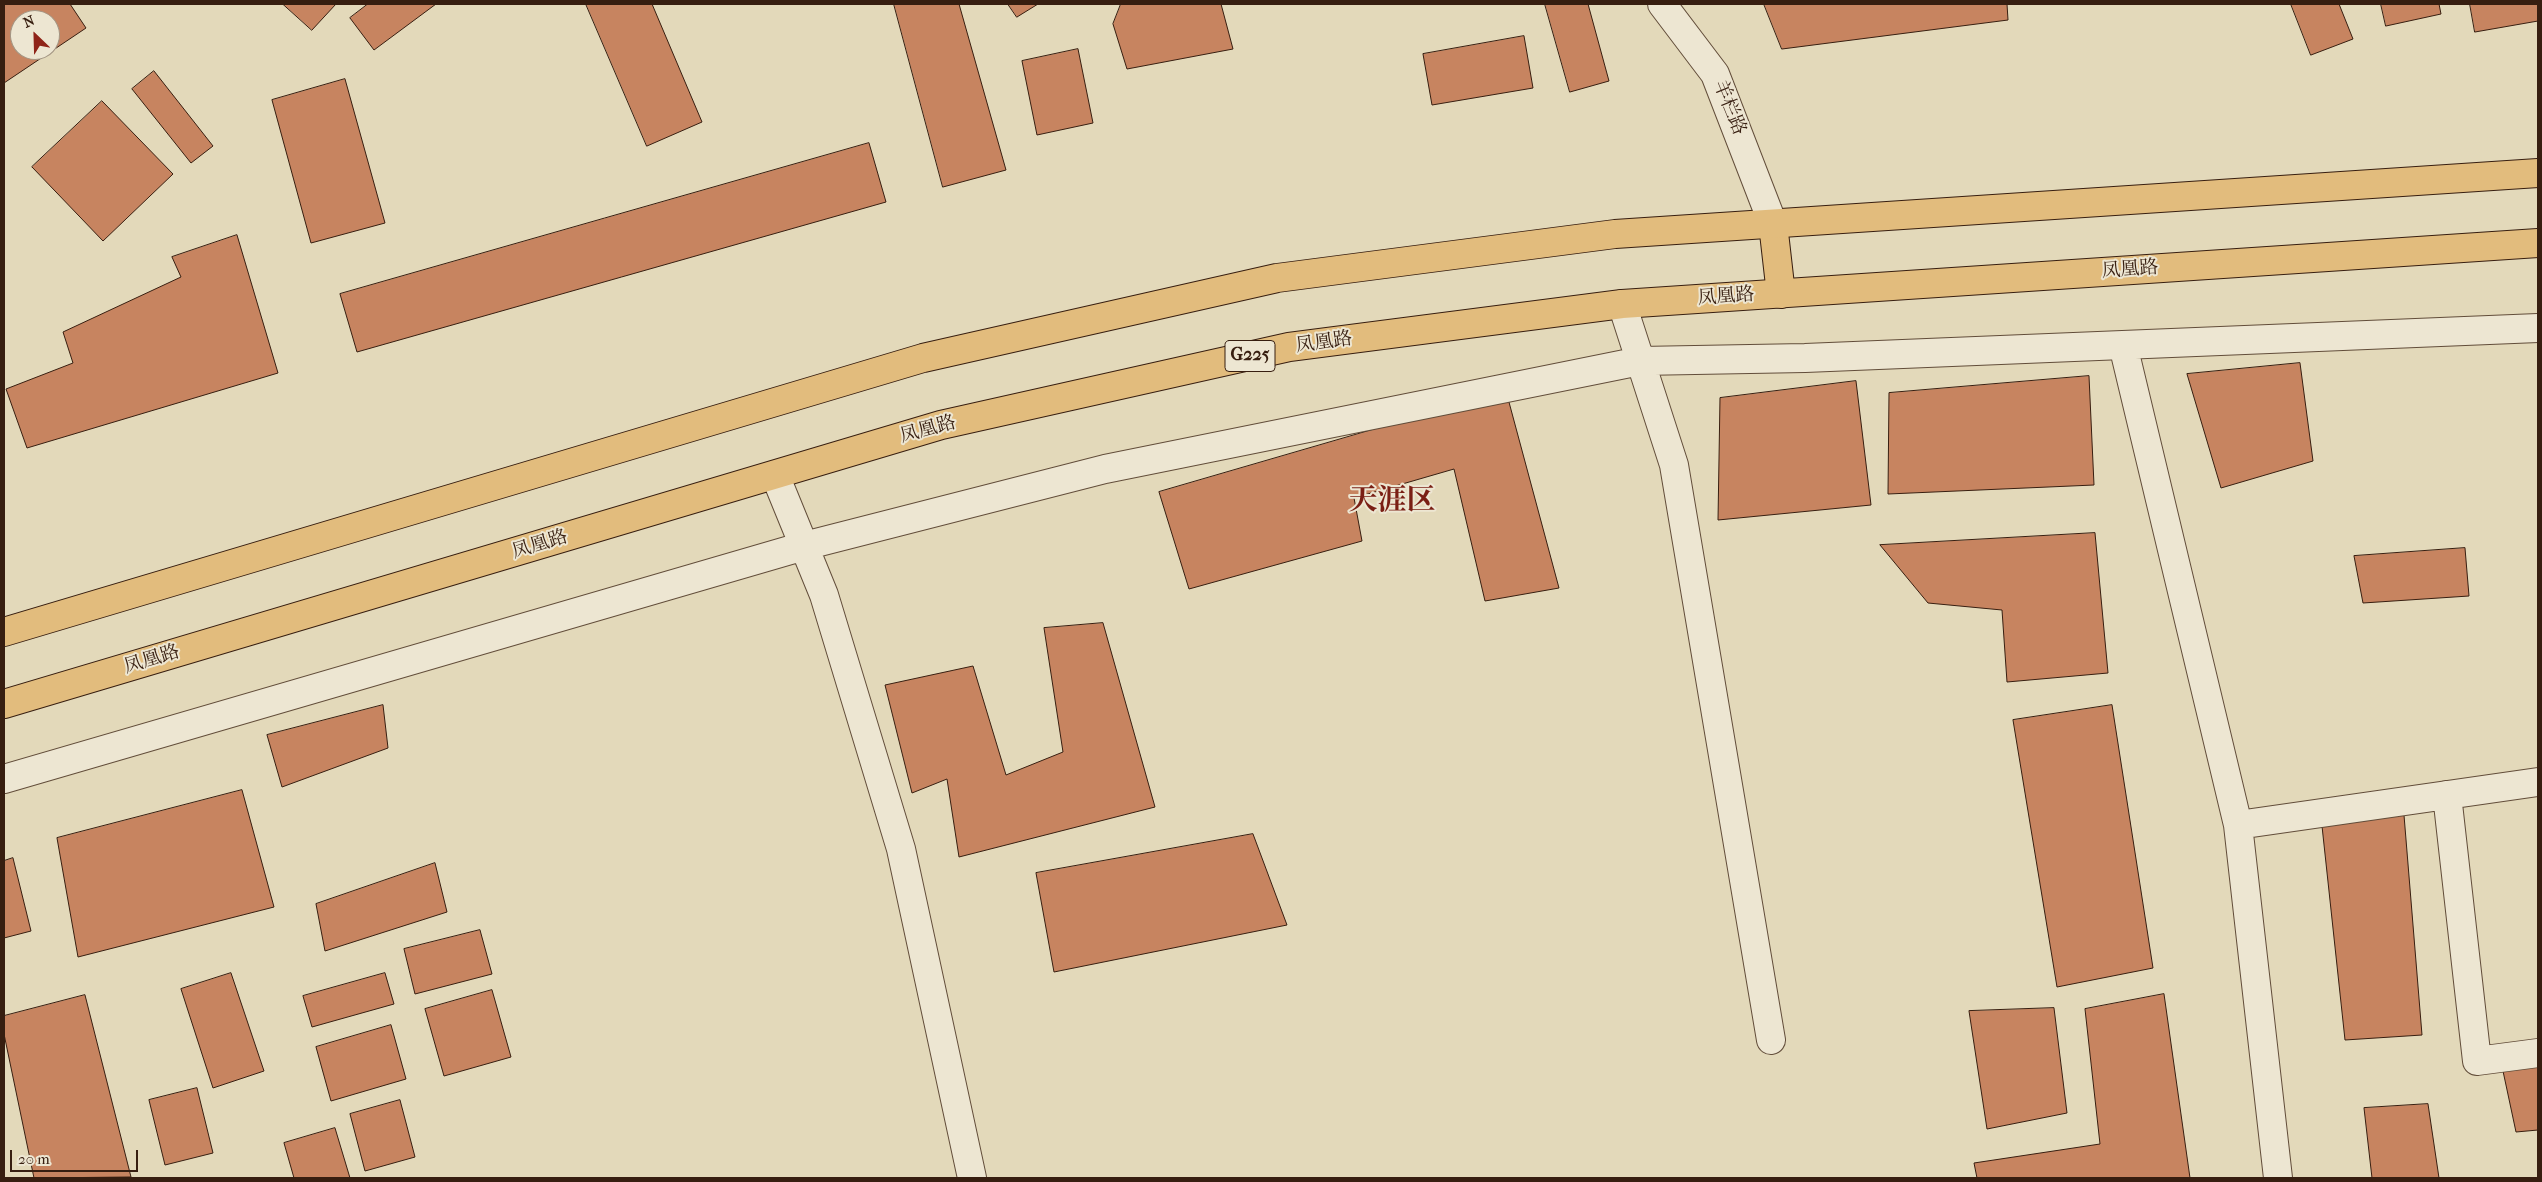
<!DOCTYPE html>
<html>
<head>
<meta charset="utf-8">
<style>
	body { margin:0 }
	#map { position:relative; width:2542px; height:1182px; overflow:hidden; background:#e3d9ba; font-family:"IM FELL French Canon",serif }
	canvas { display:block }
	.frame { position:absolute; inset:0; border:5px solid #371e10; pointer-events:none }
	.north { position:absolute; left:10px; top:10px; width:50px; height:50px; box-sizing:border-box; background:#ede6d2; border:1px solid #a49684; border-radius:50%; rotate:336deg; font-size:14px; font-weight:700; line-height:20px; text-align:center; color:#371e10 }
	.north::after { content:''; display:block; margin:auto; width:18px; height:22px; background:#8f2418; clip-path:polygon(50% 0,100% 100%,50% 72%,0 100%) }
	.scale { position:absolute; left:10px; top:1150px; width:128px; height:22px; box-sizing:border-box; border:2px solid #371e10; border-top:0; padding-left:6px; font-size:15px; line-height:18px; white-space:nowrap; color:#371e10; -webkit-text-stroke:4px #ede6d2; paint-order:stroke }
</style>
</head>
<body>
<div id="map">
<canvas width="2542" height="1182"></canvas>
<div class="frame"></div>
<div class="north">N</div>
<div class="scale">20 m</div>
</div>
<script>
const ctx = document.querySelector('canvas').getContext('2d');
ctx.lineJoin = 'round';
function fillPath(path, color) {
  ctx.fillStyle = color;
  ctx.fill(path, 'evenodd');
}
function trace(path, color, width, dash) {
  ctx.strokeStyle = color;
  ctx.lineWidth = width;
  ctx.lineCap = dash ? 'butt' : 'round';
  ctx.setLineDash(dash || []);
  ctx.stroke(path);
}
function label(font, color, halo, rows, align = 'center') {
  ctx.font = font + ' "IM FELL French Canon","Noto Serif SC",serif';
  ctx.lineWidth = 4;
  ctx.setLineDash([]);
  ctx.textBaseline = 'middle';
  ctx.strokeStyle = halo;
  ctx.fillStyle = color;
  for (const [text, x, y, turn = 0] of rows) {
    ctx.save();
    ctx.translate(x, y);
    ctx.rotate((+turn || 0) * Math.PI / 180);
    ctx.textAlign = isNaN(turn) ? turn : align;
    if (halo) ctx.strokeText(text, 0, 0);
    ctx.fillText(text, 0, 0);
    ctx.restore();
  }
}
const building = new Path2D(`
	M4 4H70L86 28 4 83ZM20 20H50V50H20Z
	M283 4H336L312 30Z
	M368 4H436L374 50 350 18Z
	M586 4H652L702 122 647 146Z
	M894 4H959L1006 170 943 187Z
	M1008 4H1038L1017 17Z
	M1121 4H1221L1233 49 1127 69 1113 24Z
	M1545 4H1588L1609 81 1570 92Z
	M1764 4H2007L2008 20 1782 49Z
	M2291 4H2339L2353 39 2311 55Z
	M2381 4H2439L2441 14 2386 26Z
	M2470 4H2538V21L2475 32Z
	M1524 36 1533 88 1432 105 1423 54Z
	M1078 49 1093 123 1037 135 1022 61Z
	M154 71 213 146 191 163 132 89Z
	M345 79 385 223 311 243 272 100Z
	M102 101 173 174 103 241 32 167Z
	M869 143 886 202 357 352 340 294Z
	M237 235 278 373 27 448 6 389 73 363 63 332 181 277 172 257Z
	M2300 363 2313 461 2221 488 2187 374Z
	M2089 376 2094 485 1888 494 1889 393Z
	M1856 381 1871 505 1718 520 1720 398Z
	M1506 391 1559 588 1485 601 1454 469 1354 498 1362 541 1189 589 1159 492Z
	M2095 533 2108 673 2007 682 2002 610 1928 603 1880 545Z
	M2465 548 2469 596 2363 603 2354 556Z
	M1103 623 1155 807 959 857 947 779 912 793 885 685 973 666 1006 775 1063 752 1044 628Z
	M383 705 388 748 282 787 267 735Z
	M2112 705 2153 968 2057 987 2013 720Z
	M242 790 274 907 78 957 57 838Z
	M2404 815 2422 1035 2345 1040 2322 826Z
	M1253 834 1287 925 1054 972 1036 873Z
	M13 858 31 931 4 938V861Z
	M435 863 447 912 325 951 316 904Z
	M480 930 492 974 415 994 404 949Z
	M231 973 264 1071 213 1088 181 989Z
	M385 973 394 1004 312 1027 303 996Z
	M492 990 511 1057 444 1076 425 1009Z
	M2164 994 2190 1178H1977L1974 1163 2100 1144 2085 1009Z
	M85 995 131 1177 34 1178 4 1034V1016Z
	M2054 1008 2067 1113 1987 1129 1969 1011Z
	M391 1025 406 1079 331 1101 316 1047Z
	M2538 1067V1130L2516 1132 2503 1071Z
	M197 1088 213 1153 165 1165 149 1100Z
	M400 1100 415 1157 365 1171 350 1114Z
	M2428 1104 2439 1178H2372L2364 1108Z
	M335 1128 350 1178H294L284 1143Z`);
const minor = new Path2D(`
	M1662 4 1715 74 1773 224
	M1622 304 1674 465 1771 1040
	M2123 345 2238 825 2278 1178
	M775 475 824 595 901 849 972 1178
	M4 779 804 546 1105 469 1640 361 1805 358 2538 328
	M2447 795 2477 1061 2538 1053
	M2238 825 2538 782`);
const major = new Path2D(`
	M1773 224 1781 294`);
const highway = new Path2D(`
	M4 632 923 358 1277 278 1615 234 2538 173
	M4 704 941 425 1289 347 1622 304 2538 243`);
const shields = [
	[1250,356,50]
];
const shieldNames = [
	["G225",1250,356]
];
const streetNames = [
	["羊栏路",1729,108,68],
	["凤凰路",2130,270,-4],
	["凤凰路",1726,297,-4],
	["凤凰路",1324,343,-8],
	["凤凰路",928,430,-15],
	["凤凰路",540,545,-17],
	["凤凰路",152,660,-17]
];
const townNames = [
	["天涯区",1392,502]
];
fillPath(building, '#c78460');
trace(building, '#371e10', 1);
trace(minor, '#624d3a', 30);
trace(major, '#371e10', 30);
trace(highway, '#371e10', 30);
trace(minor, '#ede6d2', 28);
trace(major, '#e2bc7d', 28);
trace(highway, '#e2bc7d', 28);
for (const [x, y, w] of shields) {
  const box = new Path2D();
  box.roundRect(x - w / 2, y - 15.5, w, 31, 4);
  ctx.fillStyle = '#ede6d2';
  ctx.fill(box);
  trace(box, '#371e10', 1);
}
label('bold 18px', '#371e10', null, shieldNames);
label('19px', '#371e10', '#ede6d2', streetNames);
label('bold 29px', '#7a1f14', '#ede6d2', townNames);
</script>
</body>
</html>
